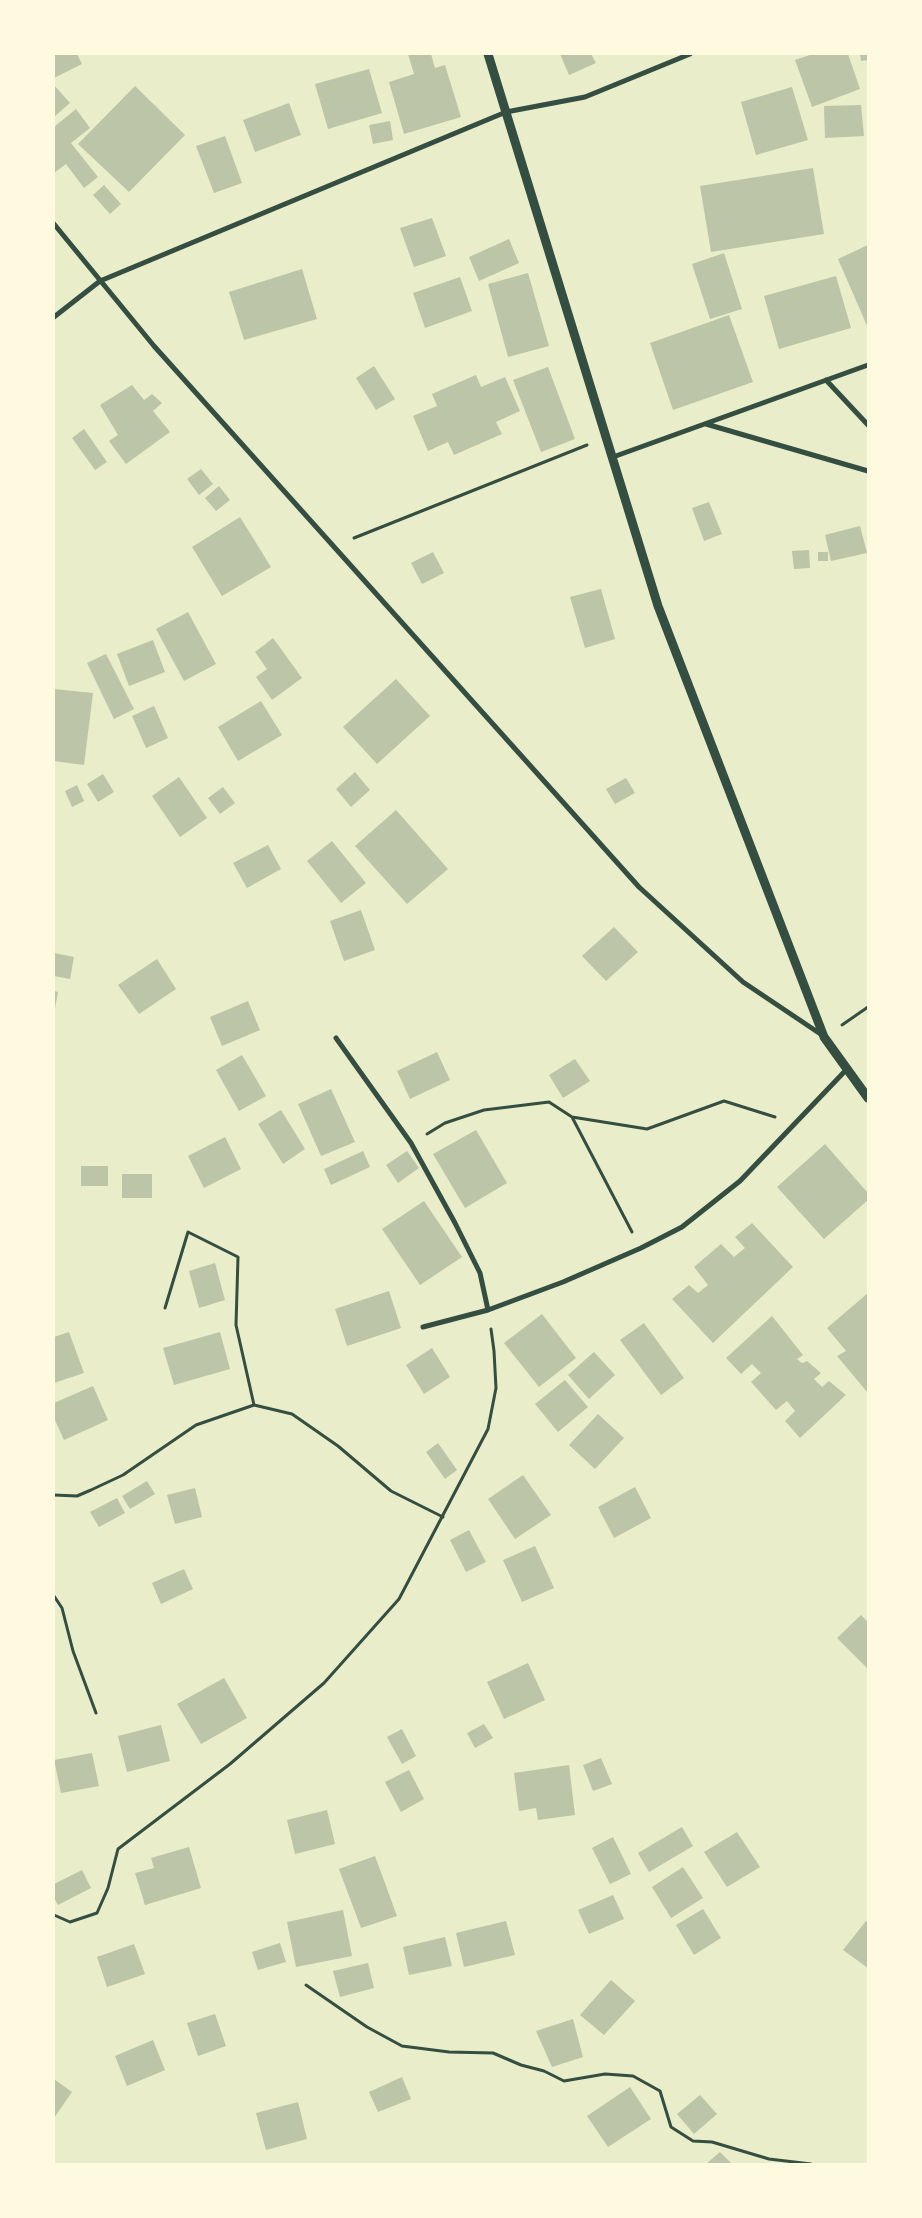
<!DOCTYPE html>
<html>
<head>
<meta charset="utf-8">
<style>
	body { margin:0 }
	#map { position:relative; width:922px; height:2218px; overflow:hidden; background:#e9edc9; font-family:"DM Sans",sans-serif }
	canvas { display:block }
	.frame { position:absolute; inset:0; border:55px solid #fefae0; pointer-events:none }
</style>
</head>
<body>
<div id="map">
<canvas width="922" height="2218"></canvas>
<div class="frame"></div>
</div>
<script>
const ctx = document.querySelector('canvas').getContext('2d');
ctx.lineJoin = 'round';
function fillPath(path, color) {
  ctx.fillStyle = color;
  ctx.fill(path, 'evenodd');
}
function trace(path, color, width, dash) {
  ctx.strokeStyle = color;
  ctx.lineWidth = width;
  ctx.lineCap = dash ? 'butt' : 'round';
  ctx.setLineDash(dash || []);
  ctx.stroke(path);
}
const building = new Path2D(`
	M54 54H77L82 64 54 78Z
	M408 54H431L435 68 445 65 461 117 404 134 389 82 414 74Z
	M560 54H591L596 63 569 75Z
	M813 54H848L860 89 812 107 795 60Z
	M860 54H868V60L861 61Z
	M369 69 382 113 328 129 315 84Z
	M54 85 70 103 54 117Z
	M135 86 185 135 129 192 78 144Z
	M792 87 808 140 756 155 741 102Z
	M289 103 301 135 255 152 243 120Z
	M861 105 864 136 825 138 824 106Z
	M76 109 90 128 71 143 98 177 84 188 66 164 54 173V127Z
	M390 121 393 140 373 144 369 125Z
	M225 136 242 183 214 193 196 146Z
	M813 168 824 234 711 252 700 186Z
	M104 185 121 204 110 214 93 195Z
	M432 218 446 256 414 267 400 228Z
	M509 239 519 263 479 281 469 257Z
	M868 245V328L838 259Z
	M724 253 742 309 710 319 692 264Z
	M302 269 317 319 244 340 229 292Z
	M528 273 549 346 508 357 488 284Z
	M836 276 851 328 779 349 764 296Z
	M460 277 472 311 425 328 413 293Z
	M729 315 753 382 673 410 650 343Z
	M374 366 395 399 376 410 356 378Z
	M548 367 575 439 541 452 513 380Z
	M476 375 481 387 505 377 520 411 496 422 502 434 454 455 448 442 428 451 413 416 437 406 432 394Z
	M132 385 144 400 152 394 162 403 153 411 170 432 126 464 109 441 118 435 100 405Z
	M84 429 107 462 95 470 72 438Z
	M201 469 213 484 199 495 187 479Z
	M219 486 230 500 216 511 205 498Z
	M709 502 722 534 704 541 692 508Z
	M240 517 271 567 222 596 192 547Z
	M860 526 867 553 831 561 825 535Z
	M809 550 810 568 794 569 792 551Z
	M433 552 444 573 422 584 411 563Z
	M818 552H828V561H818Z
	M601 589 615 639 585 648 570 597Z
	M188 612 216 664 184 681 156 629Z
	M273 638 302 678 272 700 256 677 267 669 255 652Z
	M153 640 165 672 129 686 117 654Z
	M106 654 134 709 114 719 87 663Z
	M396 679 430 716 377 764 343 727Z
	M54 689 93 693 84 765 54 761Z
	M261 701 282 735 238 761 218 727Z
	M154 706 168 738 146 748 132 716Z
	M355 772 370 790 351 807 336 789Z
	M103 774 114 792 98 802 87 784Z
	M179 777 207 818 180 837 152 796Z
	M626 778 635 793 615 804 606 789Z
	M77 785 84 801 72 807 65 791Z
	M223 787 235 803 220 814 208 798Z
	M396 810 448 869 407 904 355 846Z
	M332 841 366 883 341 903 307 861Z
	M268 845 281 869 247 888 233 863Z
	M361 910 375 950 344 961 330 921Z
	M614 927 638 952 606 981 582 956Z
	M54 953 74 957 70 979 54 976Z
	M157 959 176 989 139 1014 118 985Z
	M54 991 58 992 55 1008H54Z
	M248 1001 260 1030 222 1046 210 1017Z
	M437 1052 450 1080 410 1099 397 1071Z
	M242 1055 266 1096 239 1111 216 1070Z
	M575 1059 590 1081 563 1098 549 1075Z
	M331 1089 355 1142 321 1156 298 1104Z
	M281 1110 305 1149 283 1164 258 1124Z
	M476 1130 507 1183 465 1208 433 1154Z
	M225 1137 241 1169 204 1188 188 1156Z
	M825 1144 868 1193V1200L824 1239 777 1187Z
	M363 1151 370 1167 331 1185 324 1169Z
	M407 1151 419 1168 398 1183 386 1165Z
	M81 1166H108V1186H81Z
	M122 1174H152V1198H122Z
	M424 1201 462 1257 420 1285 382 1229Z
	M752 1223 793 1267 713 1343 672 1299 689 1285 698 1293 708 1285 694 1267 721 1244 734 1257 745 1248 735 1237Z
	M215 1263 225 1300 199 1308 189 1271Z
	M389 1291 401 1328 347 1346 335 1309Z
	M868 1293V1393L837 1356 846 1351 827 1328Z
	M542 1314 576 1358 539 1387 504 1343Z
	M772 1316 803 1355 797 1359 802 1363 807 1361 821 1373 814 1379 822 1387 829 1381 846 1395 800 1438 785 1421 795 1411 787 1401 776 1410 751 1382 761 1373 752 1364 741 1374 726 1358Z
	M644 1323 684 1378 661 1395 620 1340Z
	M69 1332 84 1373 54 1383V1337Z
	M220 1332 230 1369 174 1385 163 1348Z
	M432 1348 450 1377 424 1394 406 1365Z
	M594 1352 615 1375 589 1399 568 1375Z
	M565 1380 588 1407 558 1432 535 1404Z
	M93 1386 108 1420 64 1440 54 1418V1403Z
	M598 1414 624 1438 595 1469 569 1445Z
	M438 1443 457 1470 445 1479 426 1452Z
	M523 1475 551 1515 515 1539 488 1499Z
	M147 1481 155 1494 130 1509 122 1496Z
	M635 1487 651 1518 614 1538 598 1507Z
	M195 1488 202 1517 175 1524 167 1495Z
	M117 1498 125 1513 99 1527 90 1512Z
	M469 1530 486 1562 466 1572 450 1540Z
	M535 1546 554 1588 522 1602 503 1560Z
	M184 1569 193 1589 161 1604 152 1583Z
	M861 1615 868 1622V1669L837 1638Z
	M528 1663 545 1700 504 1719 487 1682Z
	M224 1678 247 1718 201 1744 177 1704Z
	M484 1724 493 1738 475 1748 467 1733Z
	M161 1725 170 1761 127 1772 118 1736Z
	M402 1729 416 1756 402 1764 387 1737Z
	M92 1753 99 1786 61 1793 54 1760Z
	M601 1758 612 1784 593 1791 583 1765Z
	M569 1765 575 1815 538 1820 536 1808 519 1811 514 1773Z
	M409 1770 424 1799 401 1812 385 1782Z
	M327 1810 335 1844 295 1854 287 1820Z
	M682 1827 693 1846 649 1872 638 1853Z
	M737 1832 760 1867 727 1887 704 1852Z
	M613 1837 631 1874 610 1884 592 1848Z
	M189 1847 201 1888 145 1905 135 1873 154 1868 151 1858Z
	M375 1856 397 1916 361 1928 339 1869Z
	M683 1867 703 1898 671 1918 652 1887Z
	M82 1870 91 1888 58 1905 54 1898V1884Z
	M613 1895 624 1919 589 1934 578 1910Z
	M703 1909 721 1938 694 1955 676 1925Z
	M343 1910 352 1956 296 1967 287 1922Z
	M506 1921 515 1955 464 1967 456 1933Z
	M866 1921 868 1923V1968L843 1950Z
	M445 1937 452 1966 409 1975 403 1947Z
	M280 1943 286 1962 258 1970 252 1952Z
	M134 1944 145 1974 107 1987 97 1957Z
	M368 1963 374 1988 340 1997 333 1971Z
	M611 1980 635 2001 604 2035 580 2015Z
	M215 2014 226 2046 198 2056 187 2023Z
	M573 2019 583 2057 552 2067 536 2031Z
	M153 2040 165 2070 127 2086 115 2056Z
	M402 2077 411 2099 378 2112 369 2092Z
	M54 2079 72 2092 54 2118Z
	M630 2087 651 2119 608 2147 587 2116Z
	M700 2095 717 2114 694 2134 677 2114Z
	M298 2102 307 2139 266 2150 256 2113Z
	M720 2152 732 2164H706Z`);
const path = new Path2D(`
	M354 538 587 445
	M842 1025 868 1007
	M427 1134 445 1123 484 1110 549 1102 572 1117
	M632 1232 572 1117 647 1129 724 1101 775 1117
	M165 1308 188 1232 238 1257 236 1325 254 1405
	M54 1495 77 1496 91 1490 123 1475 196 1425 254 1405 292 1414 338 1446 391 1491 443 1517
	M54 1596 62 1608 73 1651 96 1713
	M54 1915 70 1922 97 1913 108 1888 118 1849 230 1764 324 1683 399 1599 488 1429 496 1388 494 1351 491 1329
	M306 1985 367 2027 402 2046 449 2052 493 2053 521 2065 544 2071 564 2081 605 2074 633 2076 660 2091 671 2127 693 2141 712 2142 769 2159 811 2164`);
const minor = new Path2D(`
	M54 224 154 346 639 887 743 982 822 1035
	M54 317 100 281 506 112 585 97 690 54
	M826 380 868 425
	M706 424 868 471
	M613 457 868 365
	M336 1038 411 1143 455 1223 480 1273 488 1310
	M423 1327 488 1310 563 1282 641 1248 682 1227 740 1181 847 1069`);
const tertiary = new Path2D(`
	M488 54 658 606 824 1037 868 1098`);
fillPath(building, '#bcc5a7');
trace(path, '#344e41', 3);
trace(minor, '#344e41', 5);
trace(tertiary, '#344e41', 9);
</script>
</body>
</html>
